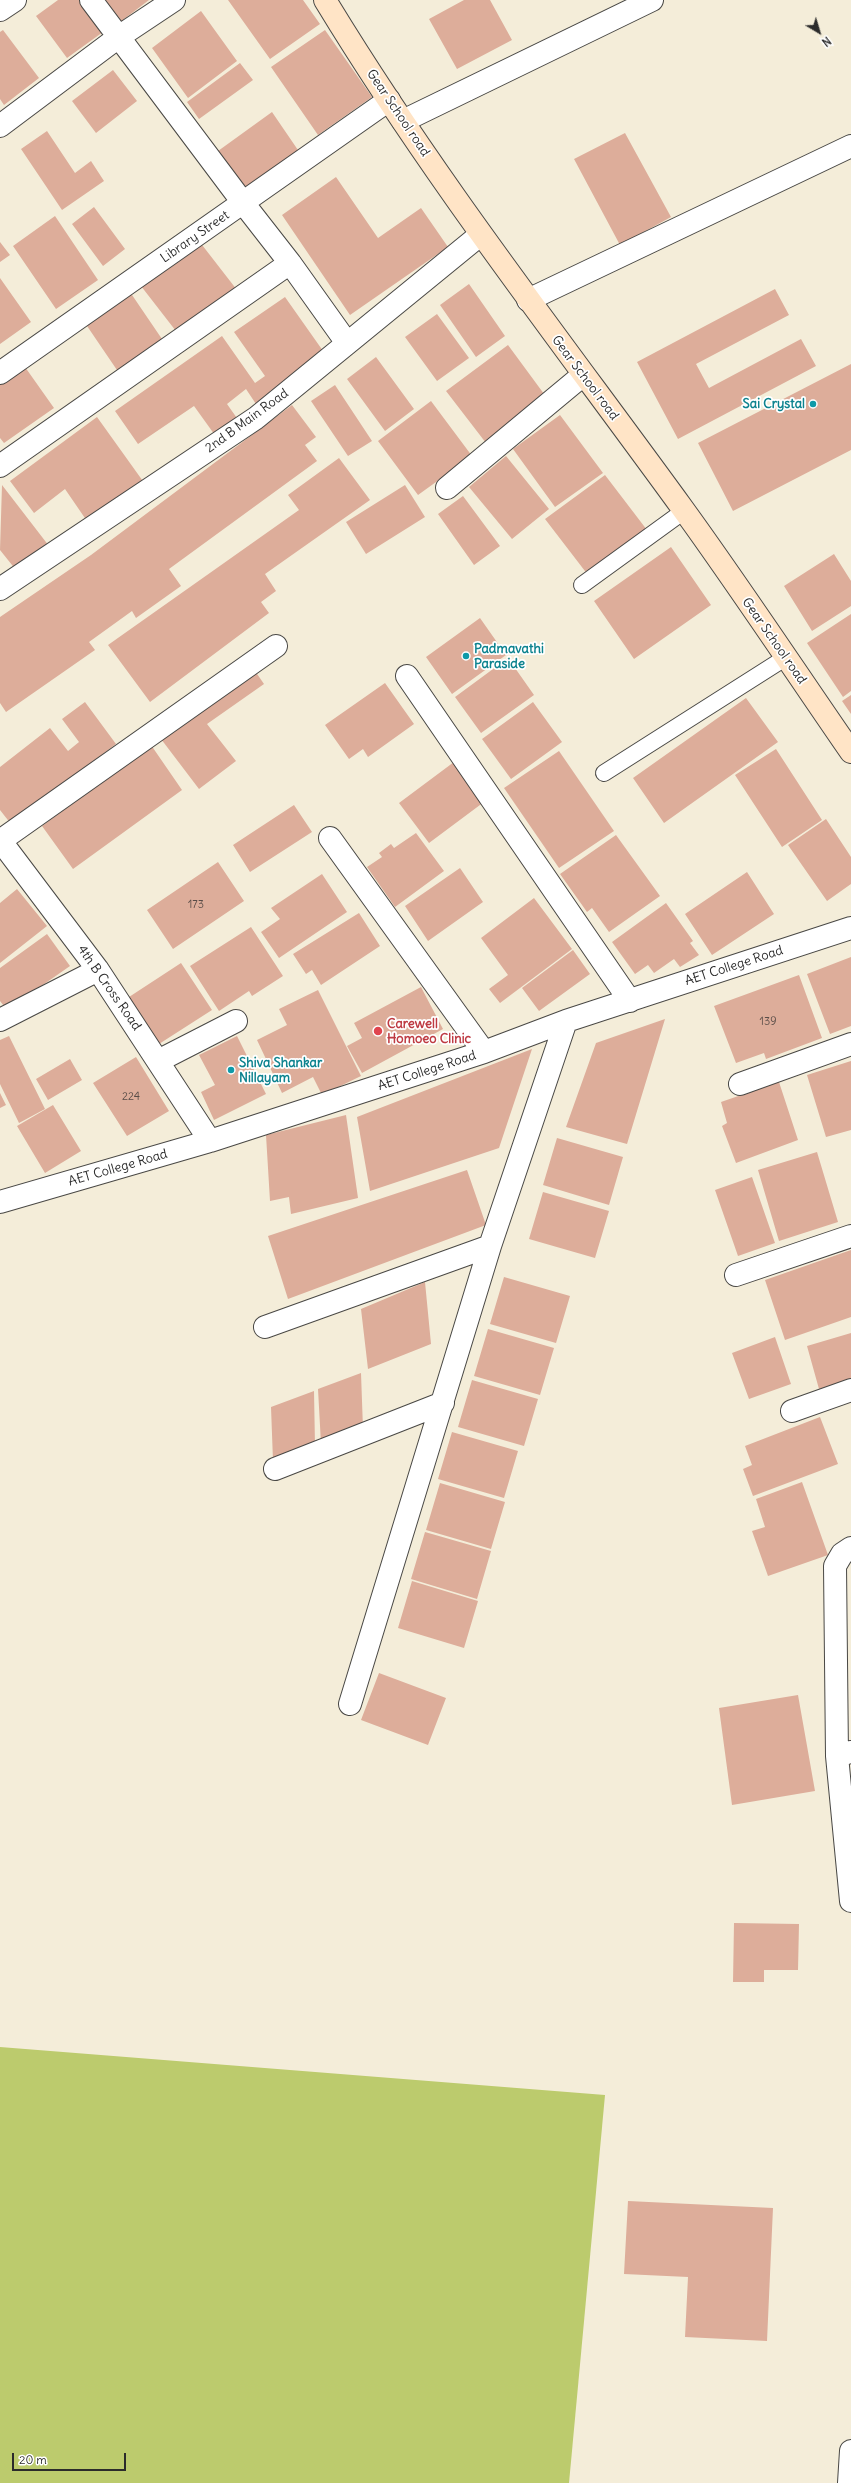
<!DOCTYPE html>
<html>
<head>
<meta charset="utf-8">
<style>
	body { margin:0 }
	#map { position:relative; width:851px; height:2483px; overflow:hidden; background:#f4edd9; font-family:Delius,sans-serif }
	canvas { display:block }
	.north { position:absolute; left:799px; top:12px; width:40px; height:40px; -webkit-text-stroke:3px #fff; paint-order:stroke; rotate:142deg; font-size:11px; font-weight:700; line-height:16px; text-align:center; color:#2b2b2b }
	.north::after { content:''; display:block; margin:auto; width:14px; height:18px; background:#2b2b2b; clip-path:polygon(50% 0,100% 100%,50% 72%,0 100%) }
	.scale { position:absolute; left:12px; top:2453px; width:114px; height:18px; box-sizing:border-box; border:2px solid #2b2b2b; border-top:0; padding-left:5px; font-size:12px; line-height:14px; white-space:nowrap; color:#2b2b2b; -webkit-text-stroke:3px #fff; paint-order:stroke }
</style>
</head>
<body>
<div id="map">
<canvas width="851" height="2483"></canvas>
<div class="north">N</div>
<div class="scale">20 m</div>
</div>
<script>
const ctx = document.querySelector('canvas').getContext('2d');
ctx.lineJoin = 'round';
function fillPath(path, color) {
  ctx.fillStyle = color;
  ctx.fill(path, 'evenodd');
}
function trace(path, color, width, dash) {
  ctx.strokeStyle = color;
  ctx.lineWidth = width;
  ctx.lineCap = dash ? 'butt' : 'round';
  ctx.setLineDash(dash || []);
  ctx.stroke(path);
}
function label(font, color, halo, rows, align = 'center') {
  ctx.font = font + ' Delius,sans-serif';
  ctx.lineWidth = 3.5;
  ctx.setLineDash([]);
  ctx.textBaseline = 'middle';
  ctx.strokeStyle = halo;
  ctx.fillStyle = color;
  for (const [text, x, y, turn = 0] of rows) {
    ctx.save();
    ctx.translate(x, y);
    ctx.rotate((+turn || 0) * Math.PI / 180);
    ctx.textAlign = isNaN(turn) ? turn : align;
    if (halo) ctx.strokeText(text, 0, 0);
    ctx.fillText(text, 0, 0);
    ctx.restore();
  }
}
const green = new Path2D(`
	M0 2047 605 2095 569 2483H0Z`);
const building = new Path2D(`
	M58 0H79L103 32 67 58 36 16Z
	M95 0H149L115 26Z
	M228 0H303L320 24 270 59Z
	M464 0H490L512 40 457 69 429 19Z
	M201 11 237 61 188 98 152 48Z
	M3 30 39 78 4 105 0 99V32Z
	M325 30 372 97 318 135 271 67Z
	M240 63 253 80 199 119 187 102Z
	M113 70 137 101 96 133 72 101Z
	M272 112 300 153 245 190 218 151Z
	M47 131 75 173 91 161 104 181 62 210 21 149Z
	M625 133 671 217 620 245 574 159Z
	M336 177 378 238 421 208 448 247 350 315 282 215Z
	M94 207 125 249 103 266 72 224Z
	M55 216 98 280 56 309 13 246Z
	M199 241 237 290 179 335 141 286Z
	M0 242 10 255 0 262Z
	M0 278 31 322 0 344Z
	M469 284 505 336 476 357 440 305Z
	M775 289 789 315 696 364 709 388 801 339 816 366 678 439 637 362Z
	M130 292 164 342 119 373 85 323Z
	M285 297 328 358 258 407 246 389 227 404 239 421 217 438 194 406 138 444 115 411 222 336 255 383 265 376 234 332Z
	M437 314 469 358 437 381 405 337Z
	M508 345 547 398 486 443 446 391Z
	M376 357 414 409 385 431 347 379Z
	M851 364V450L733 511 698 443Z
	M25 367 54 408 4 443 0 438V384Z
	M335 385 372 441 348 456 311 401Z
	M431 401 472 456 418 495 378 441Z
	M292 405 316 437 305 445 317 461 169 569 181 586 136 618 132 611 89 642 95 650 6 712 0 703V617L91 555Z
	M560 415 603 473 555 507 513 449Z
	M97 417 145 484 89 524 65 489 34 513 10 481Z
	M506 456 549 509 512 539 469 487Z
	M339 458 370 500 265 574 276 591 261 602 269 613 150 702 108 645 299 510 288 495Z
	M605 475 647 530 588 575 545 519Z
	M2 485 49 546 16 570 0 550Z
	M405 485 425 517 366 554 346 522Z
	M463 496 500 546 474 565 438 514Z
	M671 547 711 605 634 659 594 601Z
	M834 554 851 581V606L812 631 784 586Z
	M851 614V691L843 697 807 643Z
	M480 618 506 655 452 694 426 657Z
	M508 658 534 695 481 733 455 697Z
	M253 668 264 684 207 724 236 761 199 789 158 735Z
	M385 683 414 724 368 757 363 749 349 759 325 725Z
	M851 695V714L842 701Z
	M746 698 778 742 664 823 633 778Z
	M85 702 116 744 11 824 0 810V767L50 728 68 751 79 742 62 719Z
	M533 702 562 742 511 779 482 739Z
	M151 745 182 790 73 869 42 826Z
	M776 749 822 820 782 847 735 775Z
	M559 751 614 831 559 868 504 788Z
	M454 762 484 802 429 843 399 803Z
	M294 805 312 832 250 872 233 845Z
	M826 819 851 857V884L827 901 788 845Z
	M416 833 444 871 395 907 367 867 382 857 379 853 391 844 394 848Z
	M616 835 660 896 609 932 592 908 587 912 560 874Z
	M218 862 244 901 173 949 147 910Z
	M460 868 483 902 428 941 405 906Z
	M747 872 774 914 712 955 685 914Z
	M322 874 347 912 279 958 261 932 280 919 271 908Z
	M17 889 47 926 0 963V903Z
	M534 898 572 949 500 1003 489 989 508 975 481 938Z
	M666 903 693 941 690 943 699 955 680 967 674 959 654 973 648 965 635 974 612 942Z
	M359 913 380 946 321 985 312 970 306 974 293 954Z
	M251 927 283 976 252 996 249 991 219 1011 190 966Z
	M47 934 70 966 7 1010 0 1001V968Z
	M573 950 590 974 539 1011 522 988Z
	M851 957V1026L830 1034 807 974Z
	M181 963 212 1010 159 1044 129 997Z
	M799 975 822 1038 766 1059 764 1053 736 1063 714 1006Z
	M421 987 443 1029 362 1073 347 1046 362 1038 354 1023Z
	M318 990 361 1076 322 1095 313 1077 282 1093 257 1040 287 1025 279 1009Z
	M665 1019 627 1144 566 1127 596 1043Z
	M9 1036 45 1109 19 1123 0 1084V1040Z
	M237 1036 266 1094 214 1120 201 1092 215 1085 199 1055Z
	M532 1049 499 1148 370 1191 357 1117Z
	M136 1057 169 1111 127 1136 93 1083Z
	M70 1059 82 1080 48 1100 36 1079Z
	M851 1061V1130L826 1137 807 1075Z
	M779 1082 798 1140 736 1163 722 1126 727 1123 721 1102Z
	M0 1093 6 1105 0 1108Z
	M53 1105 81 1151 45 1173 17 1126Z
	M346 1115 358 1198 291 1214 289 1197 270 1201 266 1135Z
	M557 1138 623 1157 609 1205 543 1185Z
	M817 1152 838 1222 779 1241 758 1170Z
	M467 1170 486 1225 288 1299 268 1236Z
	M752 1177 775 1243 738 1256 715 1190Z
	M543 1192 609 1211 595 1258 529 1239Z
	M851 1250V1317L785 1340 765 1280Z
	M504 1277 570 1296 556 1343 490 1324Z
	M425 1282 431 1344 368 1369 361 1309Z
	M488 1329 554 1348 540 1395 474 1376Z
	M851 1333V1380L819 1389 807 1346Z
	M775 1337 791 1384 749 1399 732 1353Z
	M361 1373 363 1429 321 1444 318 1389Z
	M472 1380 538 1399 524 1446 458 1427Z
	M314 1391 315 1446 273 1461 271 1407Z
	M820 1417 838 1464 753 1496 743 1469 752 1465 745 1446Z
	M452 1432 518 1451 504 1498 438 1479Z
	M802 1482 828 1555 768 1576 752 1531 765 1527 756 1499Z
	M440 1483 505 1502 491 1549 426 1530Z
	M425 1532 491 1551 477 1599 411 1579Z
	M412 1581 478 1601 464 1648 398 1628Z
	M379 1673 446 1698 428 1745 361 1720Z
	M798 1695 815 1791 732 1805 719 1708Z
	M734 1923 799 1924 798 1970H764V1982H733Z
	M628 2201 773 2208 767 2341 685 2337 688 2277 624 2274Z`);
const service = new Path2D(`
	M582 585 684 511
	M604 773 785 658`);
const minor = new Path2D(`
	M91 0 244 204 290 263 347 343
	M0 10 15 0
	M403 121 652 0
	M0 126 120 36 174 0
	M528 300 851 146
	M0 373 389 100
	M0 466 290 263
	M447 488 583 375
	M0 589 256 418 480 235
	M407 676 630 1001
	M330 838 484 1052
	M0 840 98 970 210 1141
	M0 841 276 646
	M0 1020 98 970
	M158 1061 236 1021
	M740 1084 851 1044
	M0 1202 210 1141 484 1052 566 1021 851 928
	M736 1275 851 1236
	M265 1327 490 1246
	M792 1411 851 1390
	M275 1469 443 1403
	M350 1704 490 1246 566 1021
	M850 1752 837 1756 851 1901
	M837 1756 835 1566 842 1554 851 1548
	M849 2483 851 2451`);
const secondary = new Path2D(`
	M325 0C433 178 561 341 683 509 741 589 795 671 851 752`);
const markers = [
	[813,404,4,"#0f9aa8"],
	[466,656,4,"#0f9aa8"],
	[378,1031,5,"#e0444e"],
	[231,1070,4,"#0f9aa8"]
];
const numberNames = [
	["173",196,905],
	["139",768,1022],
	["224",131,1097]
];
const streetNames = [
	["Gear School road",398,113,56],
	["Library Street",195,237,-35],
	["Gear School road",585,378,53],
	["2nd B Main Road",247,421,-36],
	["Gear School road",774,641,55],
	["AET College Road",734,966,-18],
	["4th B Cross Road",109,988,55],
	["AET College Road",427,1071,-18],
	["AET College Road",118,1168,-16]
];
const cultureNames = [
	["Sai Crystal",805,404,"right"],
	["Padmavathi",474,649],
	["Paraside",474,664],
	["Shiva Shankar",239,1063],
	["Nillayam",239,1078]
];
const healthNames = [
	["Carewell",387,1024],
	["Homoeo Clinic",387,1039]
];
fillPath(green, '#bccb6d');
fillPath(building, '#ddad9a');
trace(service, '#494845', 18);
trace(minor, '#494845', 24);
trace(secondary, '#494845', 24);
trace(service, '#fff', 16);
trace(minor, '#fff', 22);
trace(secondary, '#ffe4c6', 22);
for (const [x, y, r, color] of markers) {
  const dot = new Path2D();
  dot.arc(x, y, r, 0, 2 * Math.PI);
  ctx.fillStyle = color;
  ctx.fill(dot);
  trace(dot, '#fff', 1.5);
}
label('11px', '#584c47', null, numberNames);
label('13px', '#2b2b2b', '#fff', streetNames);
label('bold 13px', '#0d838f', '#fff', cultureNames, 'left');
label('bold 13px', '#be3a42', '#fff', healthNames, 'left');
</script>
</body>
</html>
